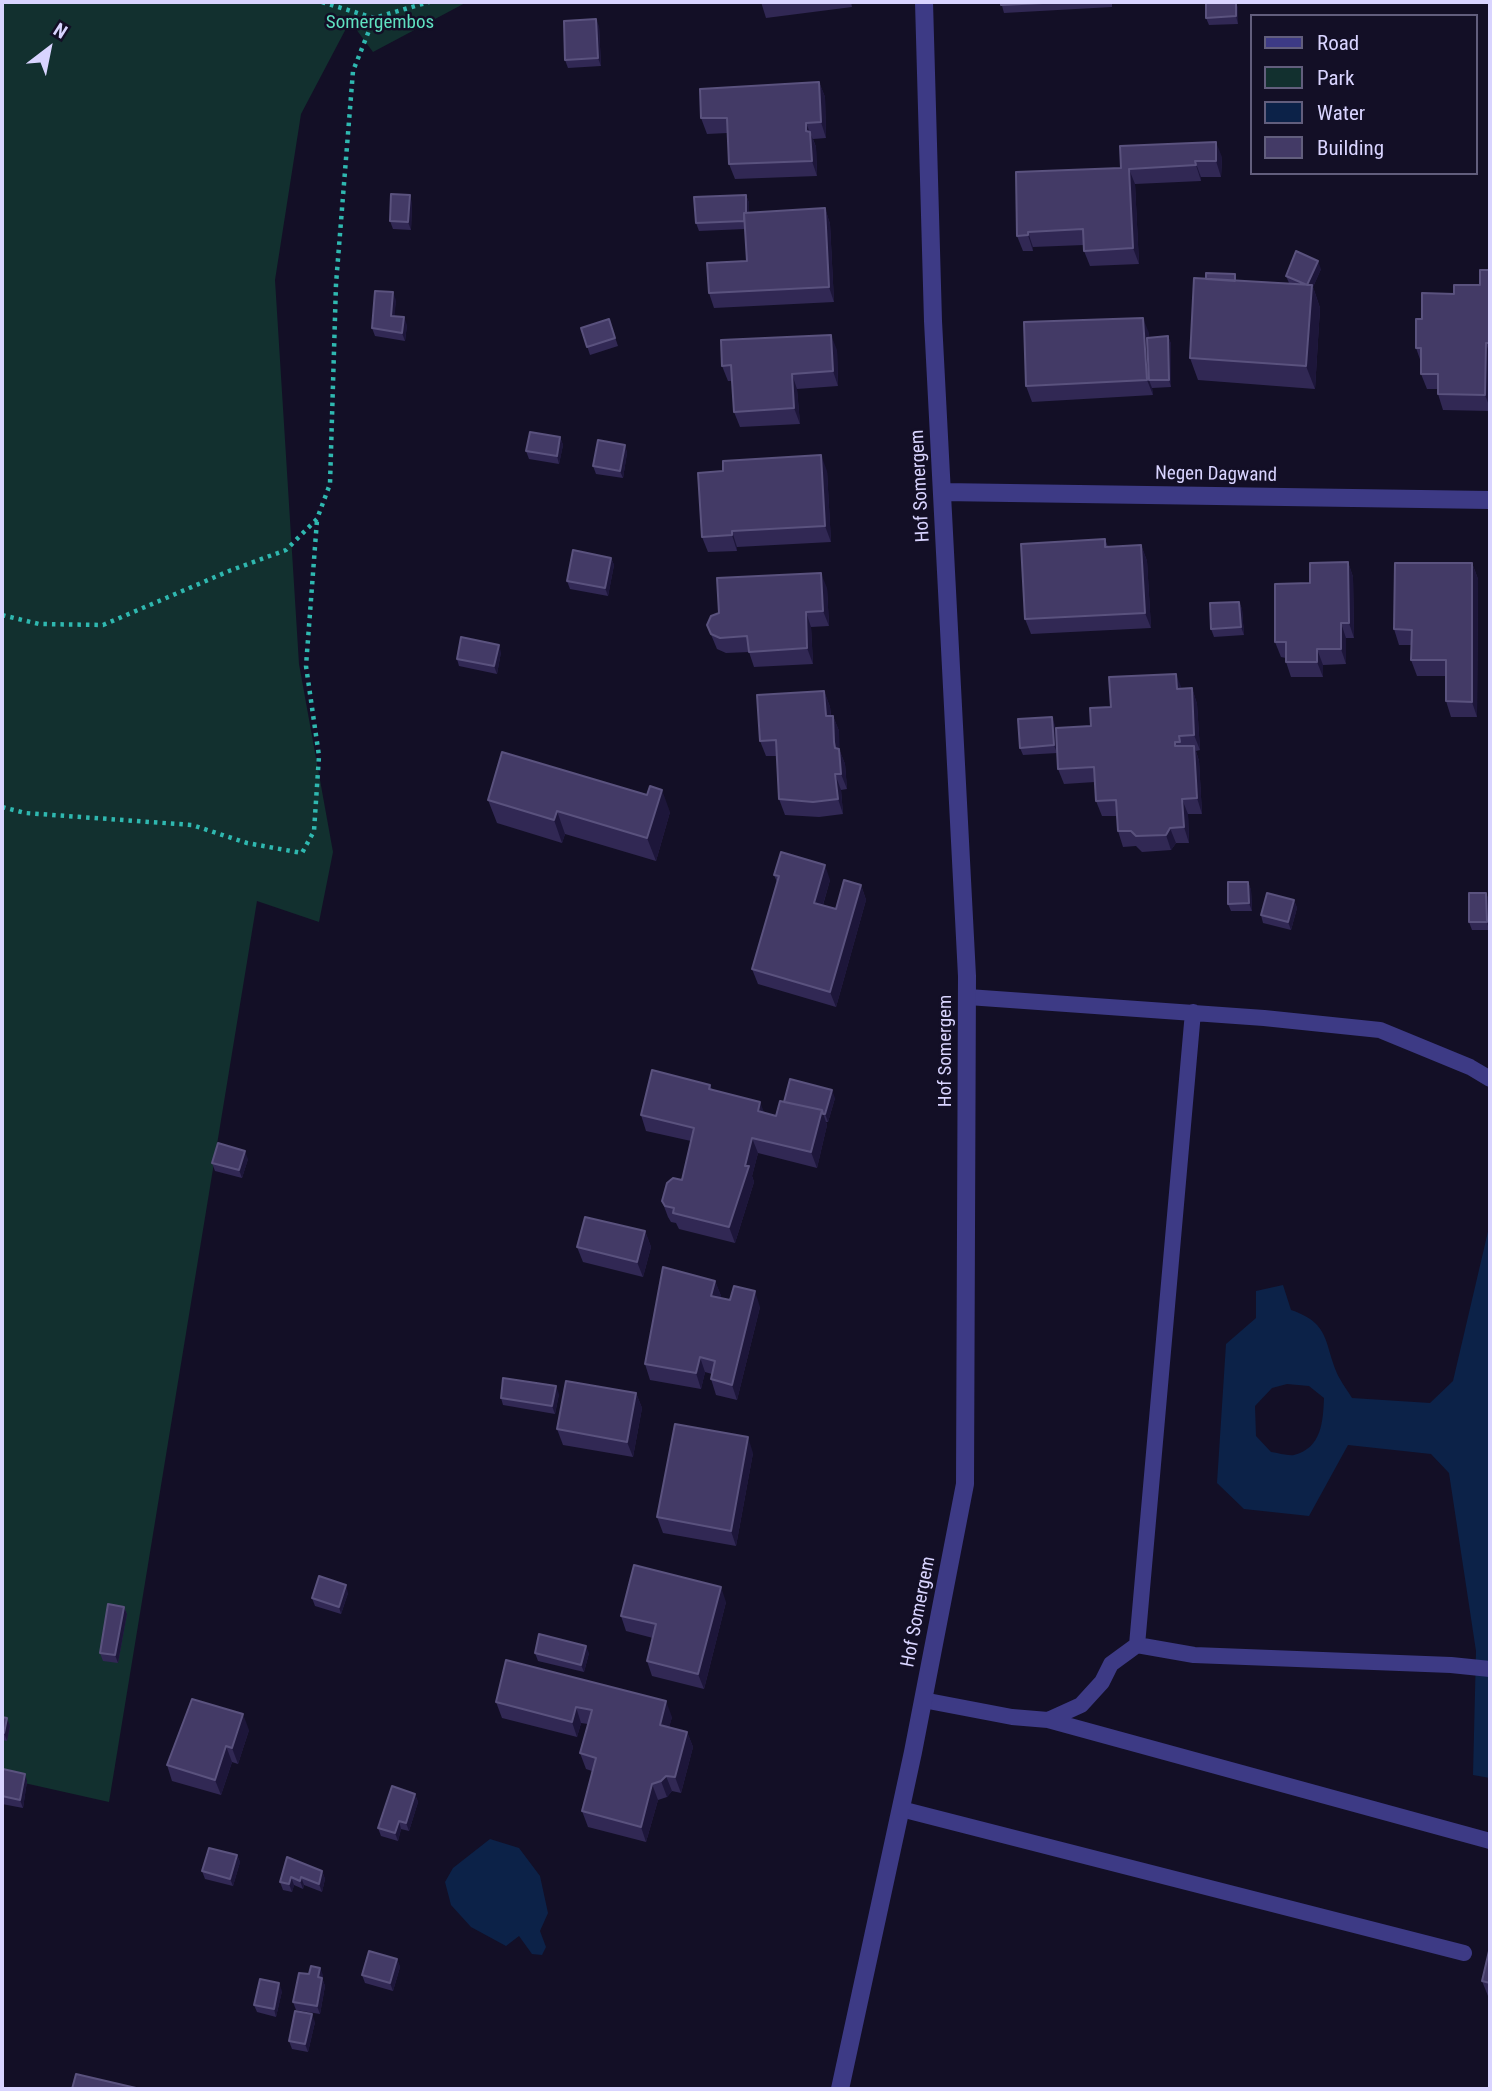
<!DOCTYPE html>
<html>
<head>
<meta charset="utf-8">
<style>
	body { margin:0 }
	#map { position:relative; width:1492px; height:2091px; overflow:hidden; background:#130f26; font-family:"Roboto Condensed",sans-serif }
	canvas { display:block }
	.frame { position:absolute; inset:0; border:4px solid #d9d4ff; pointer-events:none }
	.legend { position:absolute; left:1250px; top:14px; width:228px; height:161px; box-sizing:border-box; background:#130f26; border:2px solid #625e7d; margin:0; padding:9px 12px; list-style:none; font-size:21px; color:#d9d4ff }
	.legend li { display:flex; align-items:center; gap:14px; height:35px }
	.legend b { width:35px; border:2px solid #625e7d }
	.north { position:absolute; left:14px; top:14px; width:70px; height:70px; -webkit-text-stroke:5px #130f26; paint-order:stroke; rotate:32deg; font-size:19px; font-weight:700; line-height:28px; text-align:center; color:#d9d4ff }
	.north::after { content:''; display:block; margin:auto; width:24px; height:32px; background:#d9d4ff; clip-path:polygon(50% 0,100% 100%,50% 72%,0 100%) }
</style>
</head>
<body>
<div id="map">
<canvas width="1492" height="2091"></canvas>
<div class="frame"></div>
<ul class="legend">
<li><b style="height:9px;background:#3d3a85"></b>Road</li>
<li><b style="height:19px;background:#12302f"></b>Park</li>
<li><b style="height:19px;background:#0c2248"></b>Water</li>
<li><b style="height:19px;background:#433a66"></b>Building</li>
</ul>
<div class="north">N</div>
</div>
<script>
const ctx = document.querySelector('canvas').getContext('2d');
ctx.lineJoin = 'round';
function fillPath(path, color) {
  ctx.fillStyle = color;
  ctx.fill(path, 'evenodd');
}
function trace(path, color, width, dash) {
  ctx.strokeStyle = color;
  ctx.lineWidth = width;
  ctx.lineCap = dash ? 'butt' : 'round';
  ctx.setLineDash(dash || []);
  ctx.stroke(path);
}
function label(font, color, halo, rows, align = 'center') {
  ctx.font = font + ' "Roboto Condensed",sans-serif';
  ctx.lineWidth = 5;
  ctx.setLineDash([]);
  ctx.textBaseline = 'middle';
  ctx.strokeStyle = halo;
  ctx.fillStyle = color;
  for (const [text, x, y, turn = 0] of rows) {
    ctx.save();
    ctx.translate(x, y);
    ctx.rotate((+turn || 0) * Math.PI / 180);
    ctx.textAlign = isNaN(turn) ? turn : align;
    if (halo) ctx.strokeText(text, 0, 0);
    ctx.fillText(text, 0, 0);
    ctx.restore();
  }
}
const green = new Path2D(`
	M2 2H467L373 52 350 21 301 114 275 280 299 664 333 852 319 922 257 901 109 1802 2 1778Z`);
const water = new Path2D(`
	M1490 1223V1778L1473 1775 1476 1651 1449 1473 1431 1454 1348 1445 1309 1516 1244 1509 1217 1483 1226 1344 1256 1318V1291L1283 1285 1291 1310C1333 1324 1323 1346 1340 1379 1343 1385 1348 1391 1352 1398L1430 1403 1453 1381ZM1287 1384 1309 1386 1324 1398C1323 1421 1322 1448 1294 1455 1288 1456 1278 1453 1271 1452L1256 1436 1255 1406 1272 1388Z
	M490 1839 519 1848 540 1876 548 1913 540 1931 546 1947 542 1955 532 1954 519 1936 506 1946 471 1927 451 1905 445 1882 453 1868Z`);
const path = new Path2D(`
	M322 2 374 18 429 2
	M2 615 39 624 103 625 229 571 286 550 317 519 330 484 336 284 353 71 374 18
	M2 807 25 813 192 825 247 843 302 853 314 831 319 756 306 666 317 520`);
const lane = new Path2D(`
	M968 997 1264 1018 1380 1030 1470 1067 1490 1079
	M1137 1645 1193 1012
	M923 1700 1012 1717 1048 1720 1081 1705 1102 1682 1111 1664 1137 1645 1194 1655 1451 1665 1490 1669
	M1048 1720 1490 1841
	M901 1809 1464 1953`);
const street = new Path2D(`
	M942 492 1490 500
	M840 2089 913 1752 965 1484 967 976 933 321 924 2`);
const wall = new Path2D(`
	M761 2H851L852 7 766 18Z
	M1001 2H1112V7L1004 13Z
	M1236 2 1238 9V24L1209 25 1206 18Z
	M599 26 601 66 568 68 565 60Z
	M819 82 825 97 826 138 813 139 816 147 817 176 735 179 729 164 727 133 707 134 701 118Z
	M1222 157 1221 177H1201V181L1135 184 1139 264 1090 266 1084 251V245L1033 247V251H1023L1017 236 1121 168Z
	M746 195 749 203V213L825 208 830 224 834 302 714 308 709 293 747 261 745 229 699 231 696 223Z
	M412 203 411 230 393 229 390 221Z
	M1321 269 1313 287 1320 308 1315 389 1198 380 1190 358 1206 279 1289 283 1286 276Z
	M1490 270V411L1443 410 1438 394V389H1427L1421 374V362L1416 348 1422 319 1454 294 1480 285Z
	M396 300 394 316 407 325 405 341 375 336 372 328Z
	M609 319 618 346 590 355 581 328Z
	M1149 333V338L1168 336 1171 344V387L1152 388 1153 395 1032 402 1026 386Z
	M837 350 838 386 797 389 800 424 740 427 734 412 732 381H728L722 366Z
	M560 437 563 445 559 464 529 459 526 451Z
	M625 445 627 453 623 478 596 474 593 466Z
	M827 471 831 542 737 547V551L708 552 702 537Z
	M1105 539 1108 547 1141 545 1147 561 1151 628 1031 634 1025 619Z
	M611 558 614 565 608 596 570 589 567 581Z
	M1348 562 1353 577 1354 638H1346V664L1323 665V677H1291L1286 662V658L1281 657 1275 642 1310 583Z
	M1472 563 1478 579 1477 717H1451L1446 701V676H1417L1411 660 1412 645H1399L1394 629Z
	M827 588 829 626 811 627 813 664 754 667 749 652 726 653 717 649 707 625Z
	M1239 602 1242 609 1244 635 1214 637 1211 629Z
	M501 652 497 674 459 666 457 659Z
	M1192 688 1197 704 1200 750 1196 751 1199 761 1202 814H1188L1189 843H1176L1171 850 1142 852 1136 846 1123 847 1118 831 1117 816H1102L1096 801 1095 782 1064 784 1058 769 1091 726 1111 707 1181 689Z
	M824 691 830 707 831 716H833L839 731V749L845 764 847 789 841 790 843 814 819 817 785 815 779 799 777 756H766L760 741Z
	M1055 725 1057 753 1023 755 1020 748Z
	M488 800 670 812 656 861 565 834 562 843 497 823Z
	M774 875 830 880 823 905 836 909 861 885 866 900 836 1007 758 984 752 969 777 882Z
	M1248 882 1251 890 1252 911H1231L1228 904Z
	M1486 893 1489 901V930H1472L1469 922Z
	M1294 900 1297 908 1291 930 1263 923 1261 915Z
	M710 1085 712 1090 764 1113 776 1116 784 1102 835 1098 828 1122H826L827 1125 817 1168 758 1153 752 1176 754 1182 735 1243 679 1229 676 1223 671 1222 668 1217 662 1201 682 1180 691 1141 646 1131 641 1115Z
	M248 1159 242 1178 215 1171 212 1163Z
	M645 1231 651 1247 643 1277 583 1262 577 1247Z
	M715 1281 721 1296 720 1298 760 1307 737 1400 716 1395 711 1379 712 1374 705 1372 701 1389 650 1380 645 1364Z
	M636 1393 642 1408 633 1457 563 1445 557 1429Z
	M559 1394 555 1414 503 1405 501 1398Z
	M753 1453 736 1546 663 1533 657 1517Z
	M348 1593 341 1614 315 1606 312 1598Z
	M726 1602 704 1689 652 1676 647 1661 653 1638 626 1631 621 1616Z
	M124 1607 127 1614 118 1663 103 1661 100 1653Z
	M535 1653H589L584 1672 538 1661Z
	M506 1660 672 1717 669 1727 687 1732 693 1747 681 1793 672 1791 667 1797 658 1800 646 1842 588 1827 582 1811 592 1771 586 1769 580 1753 588 1724 581 1723 577 1737 502 1718 496 1702Z
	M2 1717 10 1726 7 1741 2 1740Z
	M249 1730 238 1764 232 1762 221 1795 172 1781 167 1765Z
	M2 1776 27 1781 23 1808 2 1804Z
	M415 1794 418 1802 409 1831 401 1829 398 1841 381 1836 378 1828Z
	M237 1855 240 1862 233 1886 205 1879 202 1871Z
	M287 1857 322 1871 325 1879 322 1892 304 1885 303 1889 294 1885 292 1892 283 1890 280 1882Z
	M1490 1951V1997L1488 1996 1482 1981Z
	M397 1959 400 1967 393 1991 365 1983 362 1975Z
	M323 1975 322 1978 325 1986 320 2014 296 2010 293 2002Z
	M282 1991 276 2017 257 2012 254 2005Z
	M315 2022 308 2052 292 2049 289 2041Z`);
const shadedWall = new Path2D(`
	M1236 2 1238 9V24L1236 16Z
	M596 19 599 26 601 66 598 58Z
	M819 82 825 97 826 138 821 122Z
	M806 123 816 147 817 176 812 161Z
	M1216 142 1222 157 1221 177 1216 161Z
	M1195 161 1201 177V181L1196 165Z
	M1129 169 1135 184 1139 264 1133 248Z
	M410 195 412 203 411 230 408 222Z
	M746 195 749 203V228L747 221Z
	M825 208 830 224 834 302 829 287Z
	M1028 232 1033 247V251L1028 235Z
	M1318 261 1321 269 1313 287 1320 308 1315 389 1306 366 1307 285Z
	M393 292 396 300 394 324 391 316Z
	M404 317 407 325 405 341 402 333Z
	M1143 318 1149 333 1152 380H1149L1152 388 1153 395 1147 380Z
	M831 335 837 350 838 386 833 371Z
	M1168 336 1171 344V387L1169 380Z
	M1486 343 1490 355V408L1485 395Z
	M792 374 797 389 800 424 794 408Z
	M560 437 563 445 559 464 557 456Z
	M625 445 627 453 623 478 620 471Z
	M821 455 827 471 831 542 825 526Z
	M732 531 737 547V551L732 535Z
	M1141 545 1147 561 1151 628 1145 613Z
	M611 558 614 565 608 596 605 588Z
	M1348 562 1353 577 1354 638 1349 623Z
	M1472 563 1478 579 1477 717 1472 702Z
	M821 573 827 588 829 626 823 611Z
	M1239 602 1242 609 1244 635 1241 627Z
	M806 612 811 627 813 664 807 648Z
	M1341 623 1346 638V664L1341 649Z
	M499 645 501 652 497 674 494 666Z
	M1317 649 1323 665V677L1317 662Z
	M1176 674 1182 689H1177Z
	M1192 688 1197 704 1200 750 1194 735Z
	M824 691 830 707 832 731 826 716Z
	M833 716 839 731 840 757 839 749 845 764 847 789 841 774 834 742Z
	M1052 717 1055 725 1057 753 1054 745Z
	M1194 746 1199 761 1202 814 1197 798Z
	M835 774 841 790 843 814 838 799Z
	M662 790 670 812 656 861 647 838Z
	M1182 799 1188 814 1189 843 1184 827Z
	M557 811 565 834 562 843 554 820Z
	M1170 828 1176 843 1171 850 1166 835Z
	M825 865 830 880 819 918 814 903Z
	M1248 882 1251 890 1252 911 1249 903Z
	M861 885 866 900 836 1007 830 992Z
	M1486 893 1489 901V930L1487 922Z
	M1294 900 1297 908 1291 930 1288 922Z
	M832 1090 835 1098 828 1122 825 1114Z
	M760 1102 766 1117 758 1111Z
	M822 1110 827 1125 817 1168 811 1152Z
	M752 1138 758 1153 752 1176 754 1182 735 1243 729 1227Z
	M245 1151 248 1159 242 1178 239 1170Z
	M645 1231 651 1247 643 1277 637 1262Z
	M715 1281 721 1296 717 1311 711 1296Z
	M755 1291 760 1307 737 1400 732 1385Z
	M700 1357 705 1372 701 1389 696 1373Z
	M556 1386 559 1394 555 1414 552 1406Z
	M636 1393 642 1408 633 1457 627 1442Z
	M748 1437 753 1453 736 1546 731 1531Z
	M346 1585 348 1593 341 1614 339 1607Z
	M721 1587 726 1602 704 1689 698 1674Z
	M124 1607 127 1614 118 1663 115 1655Z
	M586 1646 589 1653 584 1672 581 1665Z
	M666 1701 672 1717 666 1740 660 1725Z
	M576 1707 581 1723 577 1737 572 1722Z
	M243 1714 249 1730 238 1764 232 1748Z
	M7 1718 10 1726 7 1741 4 1733Z
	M687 1732 693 1747 681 1793 675 1777Z
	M226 1746 232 1762 221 1795 215 1780Z
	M25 1774 27 1781 23 1808 20 1800Z
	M666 1776 672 1791 667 1797 661 1781Z
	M652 1784 658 1800 646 1842 641 1827Z
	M415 1794 418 1802 409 1831 406 1823Z
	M399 1821 401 1829 398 1841 395 1833Z
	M237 1855 240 1862 233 1886 230 1879Z
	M322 1871 325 1879 322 1892 319 1884Z
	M291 1877 294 1885 292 1892 289 1884Z
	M301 1877 304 1885 303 1889 300 1881Z
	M397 1959 400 1967 393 1991 390 1983Z
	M320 1968 323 1975 321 1984 318 1977Z
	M322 1978 325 1986 320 2014 317 2006Z
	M279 1983 282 1991 276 2017 274 2009Z
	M312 2014 315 2022 308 2052 305 2044Z`);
const building = new Path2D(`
	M1001 2H1064L1001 5Z
	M1206 2H1236V16L1206 18Z
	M596 19 598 58 565 60 564 21Z
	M819 82 821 122 806 123V131L810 132 812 161 729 164 727 118H701L700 89Z
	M1216 142V161H1195L1196 165 1129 169 1133 248 1084 251 1083 229 1028 232V235L1017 236 1016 172 1121 168 1120 146Z
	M391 194 410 195 408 222 390 221Z
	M746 195V213H744V221L696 223 694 197Z
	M825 208 829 287 709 293 707 263 747 261 744 213Z
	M1296 251 1318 261 1307 285 1286 276Z
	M1480 270H1490V343H1486L1485 395 1438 394V374H1421V348H1416V319H1422V293L1454 294V285H1480Z
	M1206 273 1235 274V281L1206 279Z
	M1194 278 1312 285 1306 366 1190 358Z
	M375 291 393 292 391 316 404 317 402 333 372 328Z
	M1143 318 1147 380 1026 386 1024 322Z
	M609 319 615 338 587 347 581 328Z
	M831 335 833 371 792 374 794 408 734 412 731 365 722 366 721 340Z
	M1168 336 1169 380H1149L1147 338Z
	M530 432 560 437 557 456 526 451Z
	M598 440 625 445 620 471 593 466Z
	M821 455 825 526 732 531V535L702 537 698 473 723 471V461Z
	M1105 539V547L1141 545 1145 613 1025 619 1021 544Z
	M573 550 611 558 605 588 567 581Z
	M1348 562 1349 623H1341V649H1317V662H1286V642H1275V584L1310 583V563Z
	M1395 563H1472V702L1446 701V660H1411L1412 630 1394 629Z
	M821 573 823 611 806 612 807 648 749 652 747 636 720 638 711 634 707 625 711 616 719 613 717 578Z
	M1239 602 1241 627 1211 629 1210 603Z
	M461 637 499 645 494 666 457 659Z
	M1176 674 1177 689 1192 688 1194 735 1179 736 1180 742H1175V746H1194L1197 798 1182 799 1184 827 1170 828 1166 835 1136 836 1131 831H1118L1116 800 1096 801 1094 767 1058 769 1056 728 1091 726 1090 708 1111 707 1109 677Z
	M824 691 826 716H833L834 742 835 748 839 749 841 774H835L838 799 813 802 779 799 776 740 760 741 757 695Z
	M1052 717 1054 745 1020 748 1018 719Z
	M502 752 647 795 650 786 662 790 647 838 557 811 554 820 488 800Z
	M781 852 825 865 814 903 836 909 844 880 861 885 830 992 752 969 779 876 774 875Z
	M1228 882H1248L1249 903 1228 904Z
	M1267 893 1294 900 1288 922 1261 915Z
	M1469 893H1486L1487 922H1469Z
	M652 1070 710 1085 709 1089 760 1102 758 1111 776 1116 780 1101 822 1110 811 1152 752 1138 745 1166H749L729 1227 673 1213 674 1208 665 1206 662 1201 667 1183 673 1178 682 1180 694 1128 641 1115Z
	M790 1079 832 1090 825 1114H823L822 1110 784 1102Z
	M218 1143 245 1151 239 1170 212 1163Z
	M585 1217 645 1231 637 1262 577 1247Z
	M663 1267 715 1281 711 1296 730 1300 734 1286 755 1291 732 1385 711 1379 715 1361 700 1357 696 1373 645 1364Z
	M503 1378 556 1386 552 1406 501 1398Z
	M566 1381 636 1393 627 1442 557 1429Z
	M675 1424 748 1437 731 1531 657 1517Z
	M634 1565 721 1587 698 1674 647 1661 656 1624 621 1616Z
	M319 1576 346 1585 339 1607 312 1598Z
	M108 1604 124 1607 115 1655 100 1653Z
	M539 1634 586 1646 581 1665 535 1653Z
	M506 1660 666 1701 660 1725 687 1732 675 1777 666 1776 661 1781 652 1784 641 1827 582 1811 596 1758 580 1753 592 1710 576 1707 572 1722 496 1702Z
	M192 1699 243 1714 232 1748 226 1746 215 1780 167 1765Z
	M2 1717 7 1718 4 1733H2Z
	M3 1769 25 1774 20 1800 2 1796V1776Z
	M392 1786 415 1794 406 1823 399 1821 395 1833 378 1828Z
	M209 1848 237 1855 230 1879 202 1871Z
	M287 1857 322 1871 319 1884 301 1877 300 1881 291 1877 289 1884 280 1882Z
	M369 1951 397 1959 390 1983 362 1975Z
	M1489 1951H1490V1983L1482 1981Z
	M311 1966 320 1968 318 1977 322 1978 317 2006 293 2002 299 1973 309 1974Z
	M260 1979 279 1983 274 2009 254 2005Z
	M295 2011 312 2014 305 2044 289 2041Z
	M76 2074 136 2088V2089H72Z`);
const parkNames = [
	["Somergembos",380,23]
];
const streetNames = [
	["Negen Dagwand",1216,475,1],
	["Hof Somergem",921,486,-93],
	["Hof Somergem",946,1051,-90],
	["Hof Somergem",919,1612,-79]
];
fillPath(green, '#12302f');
fillPath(water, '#0c2248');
trace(path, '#2fb8b0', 4.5, [3.5, 5]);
trace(lane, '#3d3a85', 16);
trace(street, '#3d3a85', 18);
fillPath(wall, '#312854');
fillPath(shadedWall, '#1d163a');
fillPath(building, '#433a66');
trace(building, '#5a527e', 2);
label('19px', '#5fe0c0', '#130f26', parkNames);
label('19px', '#d9d4ff', '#130f26', streetNames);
</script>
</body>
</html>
